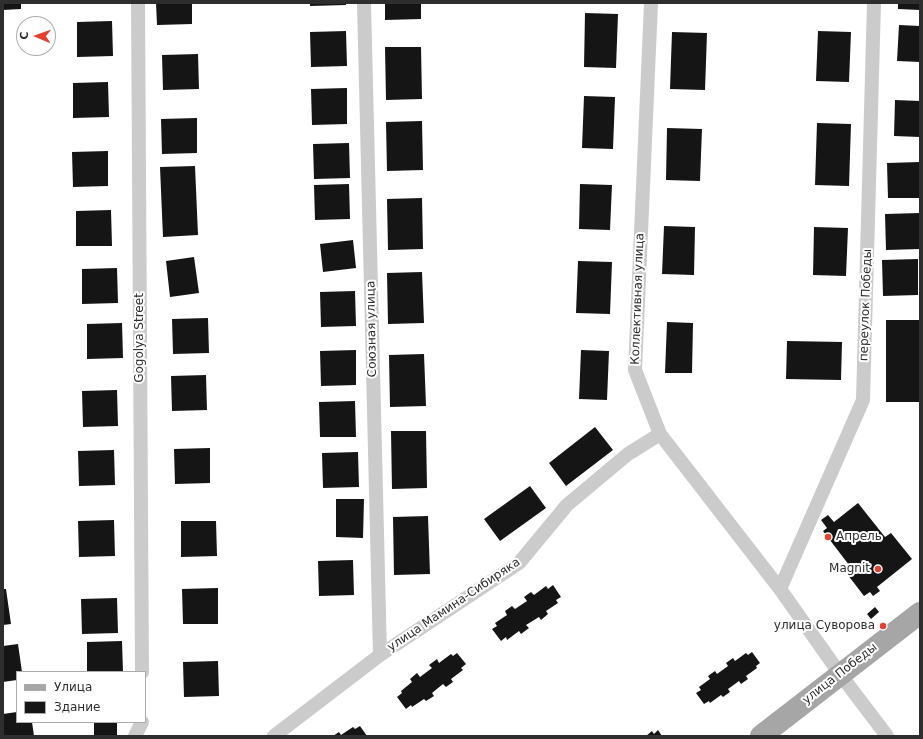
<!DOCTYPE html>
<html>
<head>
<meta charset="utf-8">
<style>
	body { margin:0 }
	#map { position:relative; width:923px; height:739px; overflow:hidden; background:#fff; font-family:"DejaVu Sans",sans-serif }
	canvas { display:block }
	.frame { position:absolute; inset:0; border:4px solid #2e2e2e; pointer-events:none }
	.legend { position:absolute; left:16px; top:671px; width:130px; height:52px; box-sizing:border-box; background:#fff; border:1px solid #ababab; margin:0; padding:5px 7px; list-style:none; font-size:12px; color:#2e2e2e }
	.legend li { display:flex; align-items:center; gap:8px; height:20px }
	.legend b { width:20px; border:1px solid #ababab }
	.north { position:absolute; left:16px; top:16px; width:40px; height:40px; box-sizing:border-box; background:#fff; border:1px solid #ababab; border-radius:50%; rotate:272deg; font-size:11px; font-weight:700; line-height:16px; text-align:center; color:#2e2e2e }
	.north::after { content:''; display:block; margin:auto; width:14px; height:18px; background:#e6412f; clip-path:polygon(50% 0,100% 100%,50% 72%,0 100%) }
</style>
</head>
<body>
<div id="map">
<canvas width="923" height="739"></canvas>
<div class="frame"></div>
<ul class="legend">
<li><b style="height:5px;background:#a6a6a6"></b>Улица</li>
<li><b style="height:11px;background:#151515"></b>Здание</li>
</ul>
<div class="north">С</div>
</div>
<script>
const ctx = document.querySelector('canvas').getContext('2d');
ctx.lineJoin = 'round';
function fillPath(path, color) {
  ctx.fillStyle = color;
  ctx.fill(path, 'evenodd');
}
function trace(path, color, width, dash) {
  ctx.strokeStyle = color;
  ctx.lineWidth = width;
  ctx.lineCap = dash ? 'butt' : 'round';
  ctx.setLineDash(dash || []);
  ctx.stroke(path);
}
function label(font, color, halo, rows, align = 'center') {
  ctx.font = font + ' "DejaVu Sans",sans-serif';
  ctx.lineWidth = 4;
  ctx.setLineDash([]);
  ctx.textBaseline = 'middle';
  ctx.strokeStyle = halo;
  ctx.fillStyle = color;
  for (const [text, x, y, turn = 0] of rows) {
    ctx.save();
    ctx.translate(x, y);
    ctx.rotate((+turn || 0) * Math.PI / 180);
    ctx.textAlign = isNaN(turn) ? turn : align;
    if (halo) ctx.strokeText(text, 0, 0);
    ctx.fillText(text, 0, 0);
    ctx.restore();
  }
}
const building = new Path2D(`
	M3 3H21V9L3 10Z
	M156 3H192V24L157 25Z
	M310 3H346V5L310 6Z
	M385 3H421V19L385 20Z
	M898 3H920V10L898 9Z
	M585 13 618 14 616 68 584 67Z
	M112 21 113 56 77 57V22Z
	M899 25 920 26V62L897 61Z
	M346 31 347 66 311 67 310 32Z
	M818 31 851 32 849 82 816 81Z
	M672 32 707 33 705 90 670 89Z
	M385 47H421L422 99 386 100Z
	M198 54 199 89 163 90 162 55Z
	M108 82 109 117 73 118V83Z
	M347 88V124L312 125 311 89Z
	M584 96 615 97 613 149 582 148Z
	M895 100 920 101V137L894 136Z
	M197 118V153L162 154 161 119Z
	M422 121 423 170 387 171 386 122Z
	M817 123 851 124 849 186 815 185Z
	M667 128 702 129 700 181 666 180Z
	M349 143 350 178 314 179 313 144Z
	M108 151V186L73 187 72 152Z
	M920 162V198H888L887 163Z
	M195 166 198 235 163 237 160 167Z
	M349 184 350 219 315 220 314 185Z
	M580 184 612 185 610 230 579 229Z
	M422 198 423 249 388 250 387 199Z
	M111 210 112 246H76V211Z
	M920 213V249L886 250 885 214Z
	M664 226 695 227 694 275 662 274Z
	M814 227 848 228 846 276 813 275Z
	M353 240 356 268 323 272 320 244Z
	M194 257 199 293 170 297 166 261Z
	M918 259V295L883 296 882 260Z
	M578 261 612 262 610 314 576 313Z
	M117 268 118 303 82 304V269Z
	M422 272 424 323 388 324 387 273Z
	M355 291 356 326 321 327 320 292Z
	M208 318 209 353 173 354 172 319Z
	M886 320H920L919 402H886Z
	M667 322 693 323 692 373H665Z
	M122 323 123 358 87 359V324Z
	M787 341 842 342 841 380 786 379Z
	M356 350V385L321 386 320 351Z
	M581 350 609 351 607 400 579 399Z
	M424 354 426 406 390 407 389 355Z
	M206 375 207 410 172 411 171 376Z
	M117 390 118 426 83 427 82 391Z
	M355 401 356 437H320L319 402Z
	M595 427 613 450 566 486 549 463Z
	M391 431H426L427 488 392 489Z
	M210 448V483L175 484 174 449Z
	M114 450 115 485 79 486 78 451Z
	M358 452 359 487 323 488 322 453Z
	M530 486 546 508 500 541 484 519Z
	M336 499H364L363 538 336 537Z
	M858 503 885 537 891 533 912 559 877 587 880 591 873 596 870 592 864 596 844 570 849 565 823 531 827 528 821 520 828 515 834 522Z
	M428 516 430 574 394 575 393 517Z
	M114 520 115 556 79 557 78 521Z
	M181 521H216L217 556 181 557Z
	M353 560 354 595 319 596 318 561Z
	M553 585 561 597 556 600 558 603 546 611 548 614 541 620 539 617 526 625 529 628 521 634 519 631 507 640 506 637 501 641 492 629 497 626 495 623 507 615 505 611 512 606 515 609 527 601 524 597 531 592 534 595 546 586 548 589Z
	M218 588V624H183L182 589Z
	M3 589H6L11 624 3 625Z
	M117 598 118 633 82 634 81 599Z
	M875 607 879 612 871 619 867 614Z
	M122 641 123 672H87V642Z
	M18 644 22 672H17V680L3 682V646Z
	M752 652 760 663 756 666 757 668 746 676 748 679 741 684 739 681 728 689 730 692 723 697 721 695 710 703 709 701 704 704 696 693 701 690 699 687 710 679 708 676 715 671 717 674 728 666 726 663 733 658 735 661 746 653 748 655Z
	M457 653 466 664 461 668 463 670 451 679 453 682 446 687 443 684 432 693 434 696 426 701 424 699 412 707 411 705 406 709 397 697 402 693 401 691 412 682 410 679 417 673 420 677 432 668 429 665 437 659 439 663 451 654 453 656Z
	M218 661 219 696 184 697 183 662Z
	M17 712V722H32L34 736H3V714Z
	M94 722H117V736H94Z
	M360 726 367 736H333L339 732 341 735 353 727 355 729Z
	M658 730 662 736H646L652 731 654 734Z`);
const street = new Path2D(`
	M138 3 142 672
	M364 3 380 655
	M651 3 635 370 660 434 780 589 840 674 887 736
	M780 589 863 400 874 3
	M135 736 142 722
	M274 736 380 655 519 563 567 505 628 454 660 434`);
const primary = new Path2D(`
	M761 736 920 613`);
const markers = [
	[828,537,4,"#e6412f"],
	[878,569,4,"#e6412f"],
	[883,626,4,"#e6412f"]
];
const streetNames = [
	["Коллективная улица",638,299,-88],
	["переулок Победы",866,305,-88],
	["Союзная улица",372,329,-91],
	["Gogolya Street",140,338,-90],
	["улица Мамина-Сибиряка",454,605,-34],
	["улица Победы",840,674,-38]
];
const poiNames = [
	["Апрель",836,537,"left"],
	["Magnit",870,569],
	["улица Суворова",875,626]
];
fillPath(building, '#151515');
trace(street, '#cbcbcb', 14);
trace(primary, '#a6a6a6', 22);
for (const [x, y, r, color] of markers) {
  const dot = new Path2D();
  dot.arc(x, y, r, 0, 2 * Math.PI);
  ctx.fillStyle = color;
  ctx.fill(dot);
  trace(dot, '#fff', 1.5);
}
label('12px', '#2e2e2e', '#fff', streetNames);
label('12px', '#2e2e2e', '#fff', poiNames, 'right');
</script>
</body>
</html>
